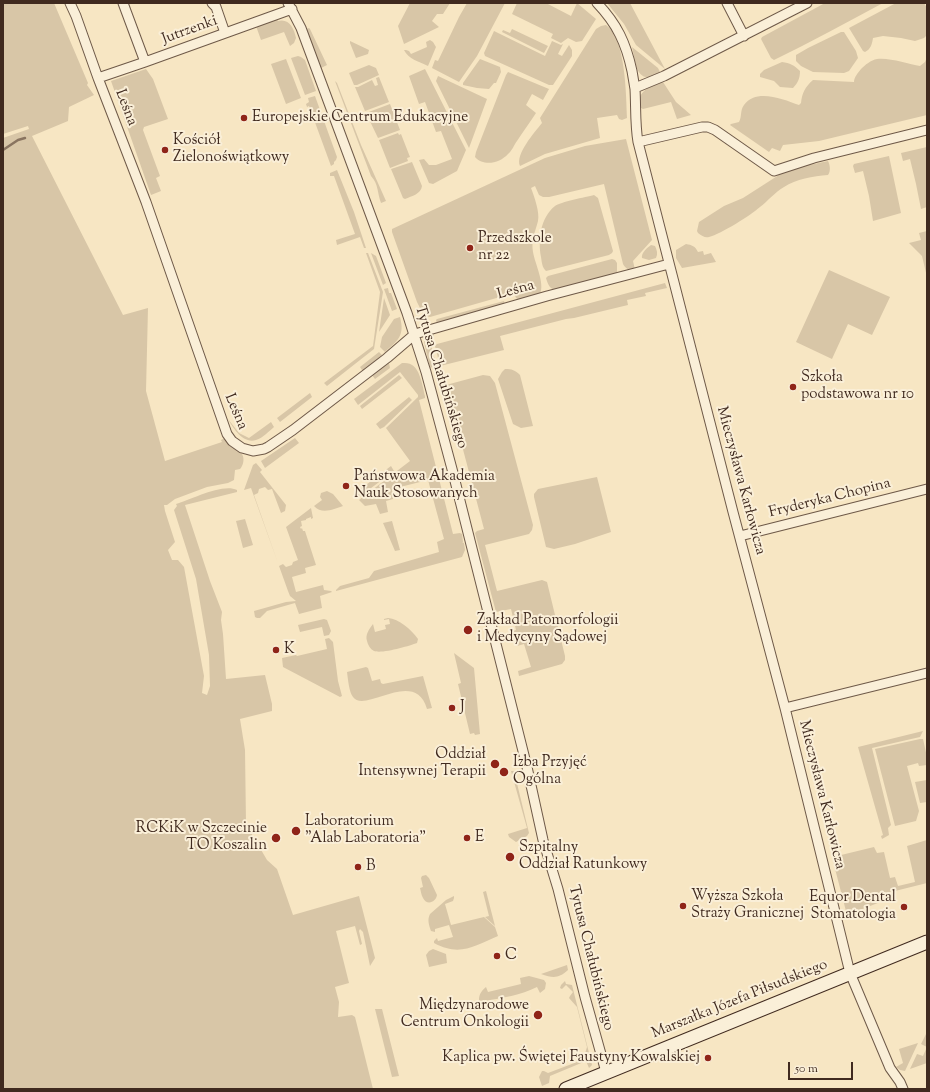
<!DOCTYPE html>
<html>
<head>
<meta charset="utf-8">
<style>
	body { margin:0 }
	#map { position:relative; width:930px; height:1092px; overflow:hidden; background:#f7e6c3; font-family:"Sorts Mill Goudy",serif }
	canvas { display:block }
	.frame { position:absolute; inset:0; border:4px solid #402a1f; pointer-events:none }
	.scale { position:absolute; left:788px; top:1062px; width:65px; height:18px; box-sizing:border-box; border:2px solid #402a1f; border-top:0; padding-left:5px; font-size:12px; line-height:14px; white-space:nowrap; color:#402a1f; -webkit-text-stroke:3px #faefd8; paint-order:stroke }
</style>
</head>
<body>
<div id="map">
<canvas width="930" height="1092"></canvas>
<div class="frame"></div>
<div class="scale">50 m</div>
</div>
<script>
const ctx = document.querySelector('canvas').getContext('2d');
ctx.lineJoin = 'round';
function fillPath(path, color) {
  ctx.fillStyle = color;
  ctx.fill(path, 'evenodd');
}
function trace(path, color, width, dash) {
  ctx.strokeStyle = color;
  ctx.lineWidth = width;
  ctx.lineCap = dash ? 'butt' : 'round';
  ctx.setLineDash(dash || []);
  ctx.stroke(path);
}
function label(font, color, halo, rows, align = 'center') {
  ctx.font = font + ' "Sorts Mill Goudy",serif';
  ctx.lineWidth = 4;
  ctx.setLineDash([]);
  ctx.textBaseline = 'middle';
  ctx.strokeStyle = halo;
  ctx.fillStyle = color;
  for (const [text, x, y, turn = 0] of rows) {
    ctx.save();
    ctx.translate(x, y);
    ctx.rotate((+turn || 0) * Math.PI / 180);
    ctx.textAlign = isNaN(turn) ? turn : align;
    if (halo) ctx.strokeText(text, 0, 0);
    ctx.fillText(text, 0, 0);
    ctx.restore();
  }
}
const green = new Path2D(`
	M3 3H54L88 83 87 85 94 95 69 107 68 121 32 136 123 315 148 308 146 391 165 461 222 442 221 440 225 438 229 445 242 454C245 459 243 466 240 469L235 470 234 480 228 483 207 487 175 499 167 505H164L165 511 175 542 168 550 172 560H178L184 567 204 676 202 693 207 695 210 686 209 655 196 579 174 510 177 506 176 504C191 500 222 483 237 490V492L185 505 210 581 222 612 221 620 223 634 226 679 265 675 272 704V711L240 719 245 750 246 824 267 860 277 869 293 915 359 896 375 958 370 966 363 932 360 929 359 931 362 944 360 945 355 926 336 931 349 983 335 987 339 1002 338 1017 352 1015 355 1017 373 1089H3V138L29 129 28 126 3 134Z
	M410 3H450L443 14H437L432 21 439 27 404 44 398 26Z
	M467 3H505L477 56 459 82 432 68 435 60 438 61 459 17Z
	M517 3H546L571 16 577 3 596 19 582 41 576 42 568 38 561 43 551 38 553 34 512 14Z
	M607 3H630L665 69 636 45 624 24Z
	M825 3H883C847 22 811 42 774 60L771 58 761 39 762 37Z
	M896 3H924L927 8V35L924 38 915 41 901 38 883 36 873 38C872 44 871 49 865 52L863 51 849 28Z
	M277 19 278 21C289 18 294 28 296 38L294 43 290 46 284 32 261 40 256 26Z
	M606 25C626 39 626 95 627 118L622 120 619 119 617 115 597 118 600 138 545 154 520 166C515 154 535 132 542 123L540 118 596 29 601 26Z
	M309 28 310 29 327 65 321 68 306 29Z
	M512 29 548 46 544 53 502 32 503 30 510 33Z
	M494 31 545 56 552 41 561 45 563 44 558 54 562 56 569 45 572 50V56L553 85H549L485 56 484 53Z
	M841 32H844L856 51 858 58 849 71 844 73 813 72 801 66 796 61V55L808 48Z
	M430 40 433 42 436 47 428 66C420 62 408 59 404 50H406L409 51 411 54 427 47 426 42Z
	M350 41 369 50 368 54 356 58 350 43Z
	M632 47 658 68 661 74C658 75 654 77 651 77 635 80 635 58 632 47Z
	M298 56 301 57 305 60 316 91 305 95 291 58Z
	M927 57V115L819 141 783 145 780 151 772 148 769 152 730 125 731 124 739 122C742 117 740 110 744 105 756 88 783 99 799 105L801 103C802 93 805 87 813 80L854 82C854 77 858 73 861 69 865 65 871 60 877 59 888 57 909 64 920 66L925 62Z
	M286 59 301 98 286 104 271 64Z
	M480 59 500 67 501 72 496 83H494L489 89 477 88 463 85V83Z
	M782 62C790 63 794 65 800 71 800 78 798 83 793 88L780 87 774 81 760 77V74L764 70Z
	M369 65 376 68 379 75 357 85H354L349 73Z
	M146 69 153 79 168 119 144 127 143 130 160 176 156 178 161 191 151 195 111 81Z
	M425 69 466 150 457 171 433 184 429 183 419 160 424 159 429 165H436L452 159 441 131 436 132 425 102 419 104 409 76Z
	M508 72 549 89 543 100 532 94 526 105 536 113C530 122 523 132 517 141 514 145 512 151 508 154 500 163 484 167 475 157L476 152 506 75Z
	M438 76 487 99 469 148 436 81Z
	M379 77 389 102 365 111 355 87H358L372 80 375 86 378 85 376 78Z
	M335 81 337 83 361 145 386 201 381 203C377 193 379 185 371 176Z
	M663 82 676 102 691 115 677 119 671 102 643 109 639 107C637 90 650 87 663 82Z
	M315 96 337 157 336 160 334 162V164L331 166 309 106 307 107 306 104 309 102 308 98Z
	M390 104 400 130 378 138 366 113Z
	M398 133 399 135 401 134 410 157 407 158 408 161 390 168 379 140Z
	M626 139 652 240 633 261 635 270C628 270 626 269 623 264L604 184 549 197H543L539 195 535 186 531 188C534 196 540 212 538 221 535 233 531 239 533 252 535 264 545 283 540 294L519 300 516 298 514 293 430 317 426 316 423 314 417 302 392 232V229L545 158 585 146Z
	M927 147V207L921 209 916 184 910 159 903 161 901 153Z
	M889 156 901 213 873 221 869 196 863 171 855 173 853 166 854 164Z
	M828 161C830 165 831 171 828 175 813 176 796 179 784 187 774 193 768 201 760 207 751 215 721 234 709 237 705 238 702 236 698 233L697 231 699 222 724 206 743 198 782 173 795 168Z
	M412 162 422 186C421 194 412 196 405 199L403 198 391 169Z
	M337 170 354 212 366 248H364L360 237 337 245 336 240 355 234 334 176H330V173Z
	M594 195 598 198 613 251 612 253 609 255 546 271C542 267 542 263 541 257 538 240 540 218 555 206 560 202 586 197 594 195Z
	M927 231V277L922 256 909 243 921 240 919 233Z
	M686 244C692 245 695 246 698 252L703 251 704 255 711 253 716 262 682 268 676 258V250Z
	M651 245 655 246C657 250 658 254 656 258L649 260 642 258C641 253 647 248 651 245Z
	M366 253H368L383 292 374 349 327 386 324 383 373 346 380 292Z
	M371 253 376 256 386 283 383 285Z
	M612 259 615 260 617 263V272L615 274 555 290C549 288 548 284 546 278L548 276Z
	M829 270 890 297 872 335 848 324 832 359 796 342Z
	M665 283 667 288 645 293 646 296 627 300 628 305 574 318 566 319 500 336 504 350 440 366 435 346 437 344Z
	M388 288 389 293H391L397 309 392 311 384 289Z
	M384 298 390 315 379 332Z
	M504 301 505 305 437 324 436 320 437 319Z
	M400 317C405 336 398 340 385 352L380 347 382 337 394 319Z
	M433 333 434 337C428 345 435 356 436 364L435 366 430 368 424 342 426 337Z
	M379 352 382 355 365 370H362L360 367Z
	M389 363 390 368 375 379 372 375Z
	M402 363C406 363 409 363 412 365 420 369 423 388 425 396V398L419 400 453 534 460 533 462 534 463 542H462L464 543 465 550 462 557 336 591V590L340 586 369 578 374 571 439 552 437 542 444 539 428 480 392 489 393 499 386 501 388 512 380 514 376 504 365 506 359 500 410 461 386 428 418 397V395L400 372 358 405 354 399Z
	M505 369C512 369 515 370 520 375L533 426 521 428 513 424 498 379 502 372Z
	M399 375 402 378 362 409 360 406Z
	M483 375 490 376 495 383 533 525 532 530 529 534 485 545 497 591 542 580 547 582 565 656V660L562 664 519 676 518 671 531 667 524 644 517 646 513 631 516 630 511 609 496 612 475 533 477 531 484 529 446 385Z
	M310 393 312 397 280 422 277 418Z
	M409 397 412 400 384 427 380 429 376 424Z
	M228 419 239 433 249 438 271 422 274 427C269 431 263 438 256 440 243 444 233 428 228 419Z
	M295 438 299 443 265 468 261 461Z
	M256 463 262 470 260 472 286 505 285 511 281 513 272 489 268 490 265 487 259 489 258 493 254 495 279 566 283 564 286 567 292 565 293 562 298 560 286 527 311 508 313 518 311 519V517L306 519V520L301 521 302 526 300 527 301 529 302 528 303 531H305L316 565 305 568 306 573 292 577 296 592 323 585 324 590 331 591 332 592 320 596 322 608 299 614 295 603 267 611 260 618H257L255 617 254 611 286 602 296 601 290 596 288 591 251 488 244 490 253 465Z
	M391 466 394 471 359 497H357L354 494Z
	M597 477 611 532 575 544 554 549 546 547 534 497V494L538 489Z
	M327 491 333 494 343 506C334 509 322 515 314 506L322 500 320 497 321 493Z
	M245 519 253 545 243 548 236 521Z
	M392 521 400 550 395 551 383 523Z
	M388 618C399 619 411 629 418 639L417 643C409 646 382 654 374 651 370 649 368 645 367 641 365 635 369 629 373 624L375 632 386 629 385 625 390 624 389 619 384 620V619Z
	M324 619 327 620 331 631 329 635 324 636 322 627 300 632 298 625Z
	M329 638 333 642 338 681 342 696 340 697 283 667 282 658 296 655 297 656 327 649 325 639Z
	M454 653 474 668 480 734 475 735 474 733 470 734 458 684 461 683Z
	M366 667 368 668 372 681 380 679 381 683 383 684 423 676 432 708 427 709C415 667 365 714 353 697 349 692 348 679 347 672Z
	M923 731 920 737 872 748 891 825 888 828 889 835 882 839 881 836 883 835 858 747Z
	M920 739H923L927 757V765L919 766 918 763 907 766 919 811 916 821 895 826 875 749Z
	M511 771H514L529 833 527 836 516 842 509 837 508 834 527 828Z
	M927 780V802L920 803 915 782Z
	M927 840V883L887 893 888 899 847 915 833 861 837 856 874 847 877 853 884 852 890 878 895 877 898 886 915 882 907 846Z
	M426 875 429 878 437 895C436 902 427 906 423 898 421 895 421 891 420 888L423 887 421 878 422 876Z
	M486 891 495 926 485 917 489 916 483 892Z
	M454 896V898L453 901 445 904 451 925 484 917 495 927 498 936C474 946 460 957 434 943V941L437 938 438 941 453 937 449 925 435 929V932L431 931C429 925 427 920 430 914L446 900Z
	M433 949 446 954 447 963 429 967 426 955 429 951Z
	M567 965 568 970C558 979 553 978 541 974Z
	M529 976 544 980 546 983 545 989 540 993 537 987C521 995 502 998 485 1001L486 1008 485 1009C476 1003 478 993 486 987L488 992 521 984 520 978Z
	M565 981 566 984 572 985 592 1065 589 1068 586 1061 550 1076 549 1083 542 1086 539 1077 542 1071H544L548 1073 585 1059C584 1055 586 1051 587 1047L577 1007 569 998 570 996 573 992 566 985 562 989 560 988 561 985Z
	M375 1009H382L399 1076 392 1077Z
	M926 1034H927V1063L910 1069 917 1054 923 1056 927 1047 921 1044Z
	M918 1043 905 1071 900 1070 896 1067 903 1063 899 1049Z`);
const stream = new Path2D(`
	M3 150 18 140 25 138`);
const street = new Path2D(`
	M70 3 76 16 98 78 146 202 227 434 232 441 242 448 253 451 264 449 268 447 293 430 387 358 415 334 547 296 669 264
	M123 3 145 62
	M212 3 216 7 225 33
	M288 3 301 28 407 313 426 372 452 469 527 767 543 840 558 889 585 997 606 1072
	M597 3C617 24 626 43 632 71 633 77 634 83 635 89 636 107 635 125 638 142L733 512 785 708 850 973 890 1068 900 1082 903 1089
	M727 3 744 36
	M98 78 145 62 292 9
	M635 88 664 76 807 3
	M638 142 702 127H708L715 130 774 171 814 158 927 130
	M740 536 927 489
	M785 708 927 673`);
const secondary = new Path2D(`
	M566 1089 927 942`);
const markers = [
	[244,118,4,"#8f2418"],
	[165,150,4,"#8f2418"],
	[470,248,4,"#8f2418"],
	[793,387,4,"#8f2418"],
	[346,486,4,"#8f2418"],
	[468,630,5,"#8f2418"],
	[276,650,4,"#8f2418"],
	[452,708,4,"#8f2418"],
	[495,764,5,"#8f2418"],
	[504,772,5,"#8f2418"],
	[296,831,5,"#8f2418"],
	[276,838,5,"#8f2418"],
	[467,838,4,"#8f2418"],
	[510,857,5,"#8f2418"],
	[358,867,4,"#8f2418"],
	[683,906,4,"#8f2418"],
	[904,907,4,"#8f2418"],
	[497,956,4,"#8f2418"],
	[538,1015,5,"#8f2418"],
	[708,1058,4,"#8f2418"]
];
const streetNames = [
	["Jutrzenki",190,31,-20],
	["Leśna",125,108,69],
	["Leśna",516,291,-16],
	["Tytusa Chałubińskiego",440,377,73],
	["Leśna",235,412,67],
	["Mieczysława Karłowicza",740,481,75],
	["Fryderyka Chopina",830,499,-14],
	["Mieczysława Karłowicza",821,795,76],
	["Tytusa Chałubińskiego",590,958,76],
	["Marszałka Józefa Piłsudskiego",740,1000,-22]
];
const poiNames = [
	["Europejskie Centrum Edukacyjne",252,118],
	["Kościół",173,141],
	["Zielonoświątkowy",173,158],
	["Przedszkole",478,239],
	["nr 22",478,256],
	["Szkoła",801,378],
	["podstawowa nr 10",801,395],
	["Państwowa Akademia",354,477],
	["Nauk Stosowanych",354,494],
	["Zakład Patomorfologii",477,621],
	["i Medycyny Sądowej",477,638],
	["K",284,650],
	["J",460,708],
	["Oddział",486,755,"right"],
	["Intensywnej Terapii",486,772,"right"],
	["Izba Przyjęć",513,763],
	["Ogólna",513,780],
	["Laboratorium",305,822],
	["\"Alab Laboratoria\"",305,839],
	["RCKiK w Szczecinie",267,829,"right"],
	["TO Koszalin",267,846,"right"],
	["E",475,838],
	["Szpitalny",519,848],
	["Oddział Ratunkowy",519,865],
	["B",366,867],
	["Wyższa Szkoła",691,897],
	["Straży Granicznej",691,914],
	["Equor Dental",896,898,"right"],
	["Stomatologia",896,915,"right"],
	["C",505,956],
	["Międzynarodowe",529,1006,"right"],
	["Centrum Onkologii",529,1023,"right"],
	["Kaplica pw. Świętej Faustyny Kowalskiej",700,1058,"right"]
];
fillPath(green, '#d8c6a7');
trace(stream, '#897460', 2.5);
trace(street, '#6e5948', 11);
trace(secondary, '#402a1f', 15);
trace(street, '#faefd8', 9);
trace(secondary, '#faefd8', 13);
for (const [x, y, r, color] of markers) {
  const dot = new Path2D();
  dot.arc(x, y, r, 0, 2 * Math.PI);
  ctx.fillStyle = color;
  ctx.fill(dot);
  trace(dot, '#faefd8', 1.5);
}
label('15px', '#402a1f', '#faefd8', streetNames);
label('15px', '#402a1f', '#faefd8', poiNames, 'left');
</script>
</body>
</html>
